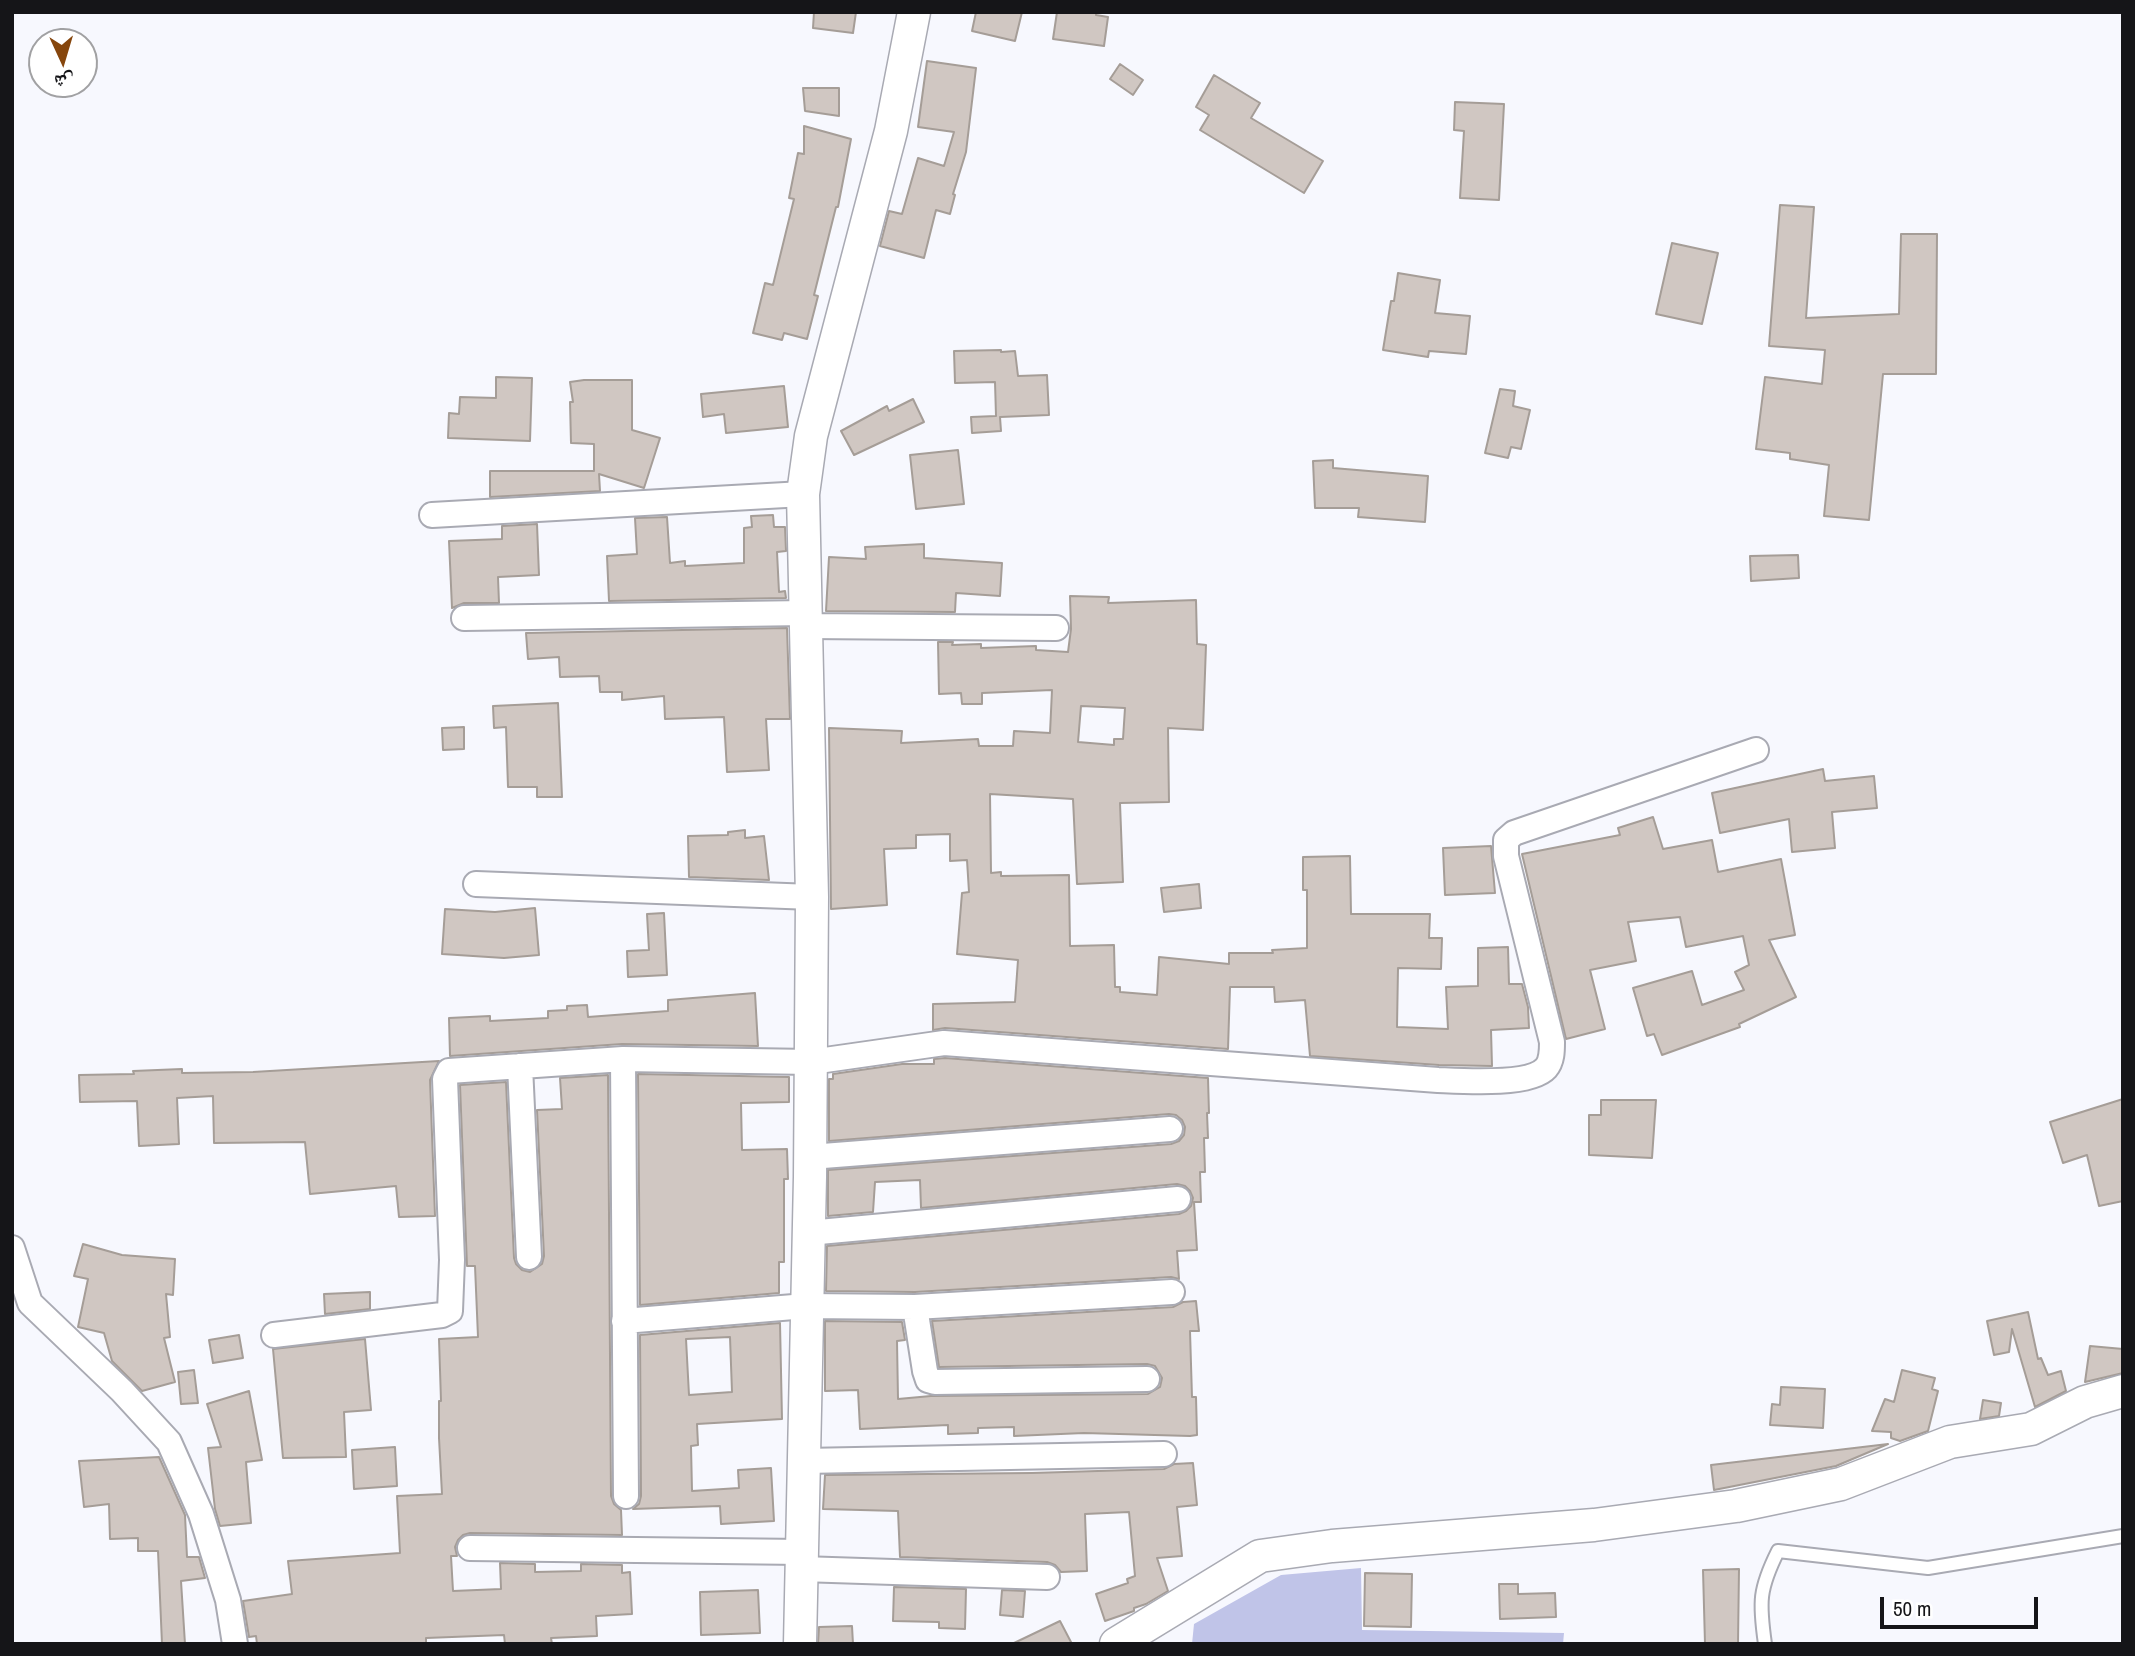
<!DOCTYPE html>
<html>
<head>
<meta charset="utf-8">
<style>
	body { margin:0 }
	#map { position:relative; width:2135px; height:1656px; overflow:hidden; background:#f7f8fe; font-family:"Archivo Narrow","Noto Naskh Arabic",sans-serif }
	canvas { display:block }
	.frame { position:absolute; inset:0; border:14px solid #151518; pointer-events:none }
	.north { position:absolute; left:28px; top:28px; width:70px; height:70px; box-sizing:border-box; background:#fff; border:2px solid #a1a1a3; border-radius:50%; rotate:176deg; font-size:19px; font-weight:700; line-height:28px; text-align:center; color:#151518 }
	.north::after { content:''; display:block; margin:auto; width:24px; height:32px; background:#86460d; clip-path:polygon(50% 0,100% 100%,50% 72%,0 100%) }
	.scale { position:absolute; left:1880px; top:1597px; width:158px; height:32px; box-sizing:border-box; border:4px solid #151518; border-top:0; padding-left:9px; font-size:21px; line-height:24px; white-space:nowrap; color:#151518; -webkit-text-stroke:5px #fff; paint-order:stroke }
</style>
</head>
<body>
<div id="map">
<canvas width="2135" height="1656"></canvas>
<div class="frame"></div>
<div class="north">ش</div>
<div class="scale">50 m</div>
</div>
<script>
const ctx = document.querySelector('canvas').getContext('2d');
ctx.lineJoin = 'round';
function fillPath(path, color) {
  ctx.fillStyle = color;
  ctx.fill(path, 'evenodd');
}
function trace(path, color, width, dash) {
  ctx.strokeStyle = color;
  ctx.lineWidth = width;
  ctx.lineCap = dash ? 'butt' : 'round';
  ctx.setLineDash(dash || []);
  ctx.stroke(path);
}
const green = new Path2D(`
	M1361 1568 1362 1630 1564 1633 1563 1644H1192L1194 1624 1281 1575Z`);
const building = new Path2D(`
	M814 12H856L853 33 813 28Z
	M976 12H1022L1015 41 972 31Z
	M1057 12H1096V15L1108 17 1104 46 1053 39Z
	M927 61 976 68 966 152 953 194 955 195 950 214 936 210 924 258 880 246 889 211 902 214 918 158 944 166 954 132 918 127Z
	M1120 64 1143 80 1133 95 1110 79Z
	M1214 75 1260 103 1251 118 1323 161 1304 193 1200 130 1209 115 1196 107Z
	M803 88H839V116L805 111Z
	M1455 102 1504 104 1499 200 1460 198 1464 131 1454 130Z
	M804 126 851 139 838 207H836L814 295 818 296 807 339 784 333 782 340 753 333 765 283 773 285 794 199 789 198 798 153 804 154Z
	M1780 205 1814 207 1806 318 1899 314 1901 234H1937L1936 374H1883L1869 520 1824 516 1829 465 1790 459V453L1756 449 1765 377 1822 384 1825 350 1769 346Z
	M1672 243 1718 253 1702 324 1656 314Z
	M1398 273 1440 280 1435 313 1470 316 1466 354 1429 351 1428 357 1383 350 1391 301H1394Z
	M1001 350V352L1015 351 1018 376 1047 375 1049 415 1000 417 1001 431 972 433 971 417 996 416 995 382 955 383 954 351Z
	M496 377 532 378 530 441 448 438 449 413 459 414 460 397 496 398Z
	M584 380H632V430L660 438 644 488 599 474 600 491 490 497V471H594V444L571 443 570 402H573L570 382Z
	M784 386 788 427 726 433 724 414 703 417 701 394Z
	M1500 389 1515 391 1513 406 1530 410 1521 449 1511 447 1508 458 1485 453Z
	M913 399 924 422 854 455 841 431 887 406 889 411Z
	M958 450 964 504 916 509 910 455Z
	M1333 460V468L1428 476 1425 522 1358 517 1359 508H1315L1313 461Z
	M773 515 774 527H785L786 551 777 552 779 592 785 591 786 598 609 601 607 556 637 554 635 518 667 517 670 563 685 561V566L744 563V528L752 527 751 516Z
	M537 524 539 575 498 577 499 603H464L452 608 449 541 502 539V526Z
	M924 544V558L1002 563 1000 596 956 593 955 612 826 611 829 557 866 559 865 547Z
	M1798 555 1799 578 1751 581 1750 556Z
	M1070 596 1109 597 1108 603 1196 600 1197 644 1206 645 1203 730 1168 728 1169 802 1120 803 1123 882 1077 884 1073 799 990 794 991 873 1001 872V876L1069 875 1070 946 1114 945 1115 987H1120V992L1157 995 1159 957 1229 964V953H1273L1272 950 1307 948V890H1303V857L1350 856 1351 914H1430L1429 938H1442L1441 969 1398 968 1397 1027 1448 1029 1446 987 1478 986V948L1508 947 1509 984H1522L1528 1007 1529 1028 1491 1030 1492 1066 1439 1065 1310 1056 1305 1000 1275 1002 1274 987H1230L1228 1049 945 1028 933 1030V1004L1015 1002 1018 960 957 954 962 893 969 892 967 860 950 861V834L916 835V848L884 849 887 905 831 909 829 728 902 731 901 743 978 739 979 746H1013L1014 731 1050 733 1052 690 982 693V704H962L961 693 939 694 938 642H953L952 645 981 644V648L1036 646V650L1068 652 1071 629ZM1081 706 1125 708 1123 739H1114V745L1078 742Z
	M787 628 790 719H766L769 770 727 772 724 717 665 719 664 696 622 700V692H600L599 676 560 677 559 657 528 659 526 633Z
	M558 703 562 797H537V787H508L506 727 494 728 493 706Z
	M464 727V749L443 750 442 728Z
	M1823 769 1825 781 1874 776 1877 808 1832 812 1835 848 1792 852 1789 819 1720 833 1712 793Z
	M1653 817 1663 849 1712 840 1718 872 1781 859 1795 935 1769 940 1796 997 1739 1024 1740 1027 1662 1055 1654 1034 1647 1036 1633 988 1692 971 1702 1005 1744 990 1735 972 1749 965 1743 936 1686 947 1680 917 1628 922 1636 961 1590 970 1605 1029 1566 1039 1522 854 1620 835 1618 828Z
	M745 830V838L764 836 769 880 689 877 688 836 728 835V832Z
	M1491 846 1495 893 1445 895 1443 848Z
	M1199 884 1201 908 1164 912 1161 888Z
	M535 908 539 955 504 958 442 954 445 909 495 912Z
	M664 913 667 975 628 977 627 951 649 950 647 914Z
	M755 993 758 1046 622 1044 450 1056 449 1018 490 1016V1021L548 1018V1011L567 1010V1006L587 1005 588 1017 668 1011V1000Z
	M945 1058 1208 1078 1209 1113H1207L1208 1138H1204L1205 1172H1200L1201 1202H1194L1197 1250 1177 1251 1179 1279 1171 1277 915 1292 826 1291 827 1246 1179 1214 1186 1211 1191 1206 1193 1198 1190 1191 1185 1186 1177 1184 921 1208 920 1180 875 1182 873 1212 828 1216V1170L1171 1144 1179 1141 1184 1135 1185 1127 1182 1120 1176 1115 1169 1114 829 1141V1079H833V1074L902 1064H934V1059Z
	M439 1061 430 1080 435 1216 399 1217 396 1186 310 1194 305 1142 214 1143 213 1096 177 1098 179 1144 139 1146 137 1101 80 1102 79 1075 134 1074 133 1071 182 1069V1073L253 1072Z
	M638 1074 789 1077V1102L741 1103 742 1150 787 1149 788 1179H784V1262H779V1293L640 1305Z
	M608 1075 611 1496 614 1504 621 1510 622 1535 470 1533 463 1535 458 1540 455 1547 457 1556H451L453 1591 501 1589 500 1563 535 1564V1572L581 1571V1564L622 1565V1573L630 1572 632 1614 596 1616 597 1636 551 1638 552 1644H505L504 1635 426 1638V1644H257L256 1636 249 1637 243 1601 292 1594 288 1561 400 1553 397 1496 442 1494 439 1438V1401H441L439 1339 478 1337 475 1266H467L460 1085 506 1082 514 1258 516 1264 522 1270 530 1272 542 1264 544 1256 537 1110 562 1109 560 1078Z
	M2123 1099V1201L2099 1206 2087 1155 2063 1163 2050 1122Z
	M1601 1100H1656L1652 1158 1589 1155V1115H1601Z
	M83 1244 122 1255 175 1259 173 1295 166 1294 170 1337 164 1338 175 1382 142 1391 112 1361 104 1333 78 1327 88 1279 74 1276Z
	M370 1292V1309L325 1314 324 1294Z
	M1196 1301 1199 1331H1190L1192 1397H1196L1197 1435 1190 1436 1084 1433 1014 1436V1427L978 1428V1433L948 1434V1425L860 1429 858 1390 825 1391V1321L902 1322 905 1340 897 1341 898 1399 931 1396 1148 1394 1160 1387 1162 1378 1155 1366 1147 1364 939 1367 932 1321 1173 1307 1183 1302Z
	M2028 1312 2038 1359 2041 1358 2048 1375 2061 1371 2066 1391 2035 1407 2012 1329 2009 1352 1994 1355 1987 1321Z
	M780 1323 782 1419 697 1424 698 1445 691 1446 692 1491 739 1488 738 1470 771 1468 774 1521 721 1524 720 1506 633 1509 639 1504 641 1496 640 1335ZM730 1337 732 1392 689 1395 686 1339Z
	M239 1335 243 1358 213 1363 209 1340Z
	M365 1339 371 1410 344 1412 346 1457 283 1458 273 1349Z
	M2090 1346 2123 1349V1373L2085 1382Z
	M194 1370 198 1403 181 1404 178 1372Z
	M1902 1370 1935 1378 1932 1389 1938 1391 1928 1431 1900 1441 1891 1438V1432L1872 1431 1885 1399 1894 1402Z
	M1781 1387 1825 1389 1823 1428 1770 1425 1772 1404 1780 1405Z
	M249 1391 262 1460 246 1462 251 1523 220 1526 215 1509 208 1448 221 1447 207 1404Z
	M1983 1400 2001 1403 1999 1416 1980 1419Z
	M1888 1444 1836 1466 1714 1490 1711 1465Z
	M395 1447 397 1486 354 1489 352 1450Z
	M159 1457 185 1515 187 1557H199L205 1578 181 1581 185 1644H162L158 1551H138V1538L110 1539 109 1504 84 1507 79 1461Z
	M1193 1463 1197 1505 1177 1507 1182 1556 1157 1558 1168 1591 1146 1604 1134 1608V1611L1105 1621 1096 1594 1128 1583 1127 1579 1135 1576 1129 1512 1085 1514 1087 1571 1061 1572 1055 1565 1047 1562 900 1557 898 1511 823 1509 825 1475 1032 1473 1164 1469 1174 1464Z
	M1739 1569 1738 1644H1705L1703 1570Z
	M1365 1573 1412 1574 1411 1627 1364 1626Z
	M1499 1584H1518V1594L1555 1593 1556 1617 1500 1619Z
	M894 1587 966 1589 965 1629 939 1628V1622L893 1621Z
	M758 1590 760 1633 701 1635 700 1592Z
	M1002 1590 1025 1591 1023 1617 1000 1615Z
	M1060 1621 1072 1644H1012Z
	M852 1626 853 1644H818L819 1627Z`);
const service = new Path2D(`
	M1765 1644C1759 1602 1759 1589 1778 1551L1928 1568 2123 1536`);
const minor = new Path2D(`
	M432 515 803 494
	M464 618 805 613
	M806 626 1056 628
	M476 884 812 897
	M623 1059 626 1496
	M520 1066 529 1257
	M810 1157 1170 1129
	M808 1233 1178 1199
	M12 1248 30 1303 122 1391 169 1442 201 1514 228 1600 235 1644
	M915 1307 925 1371 928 1380 935 1382 1147 1379
	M624 1321 806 1306 915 1307 1172 1292
	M274 1335 442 1315 450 1311 452 1260 445 1079 449 1071 623 1059 811 1062 944 1043 1438 1080C1461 1081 1530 1086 1546 1068 1552 1061 1552 1051 1552 1042L1506 856V840L1514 833 1756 750
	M804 1461 1164 1454
	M470 1548 802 1552
	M801 1569 1047 1577`);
const tertiary = new Path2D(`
	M800 1644 810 1177 812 897 803 494 811 436 891 131 914 12
	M1116 1644 1260 1556 1332 1546 1594 1525 1736 1506 1841 1484 1950 1442 2031 1429 2085 1402 2123 1391`);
fillPath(green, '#c0c4e8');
fillPath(building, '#d0c7c2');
trace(building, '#a59d97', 2);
trace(service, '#a9aab3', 16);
trace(minor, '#a9aab3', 28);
trace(tertiary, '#a9aab3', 35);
trace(service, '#fff', 12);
trace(minor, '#fff', 24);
trace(tertiary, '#fff', 32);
</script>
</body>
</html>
